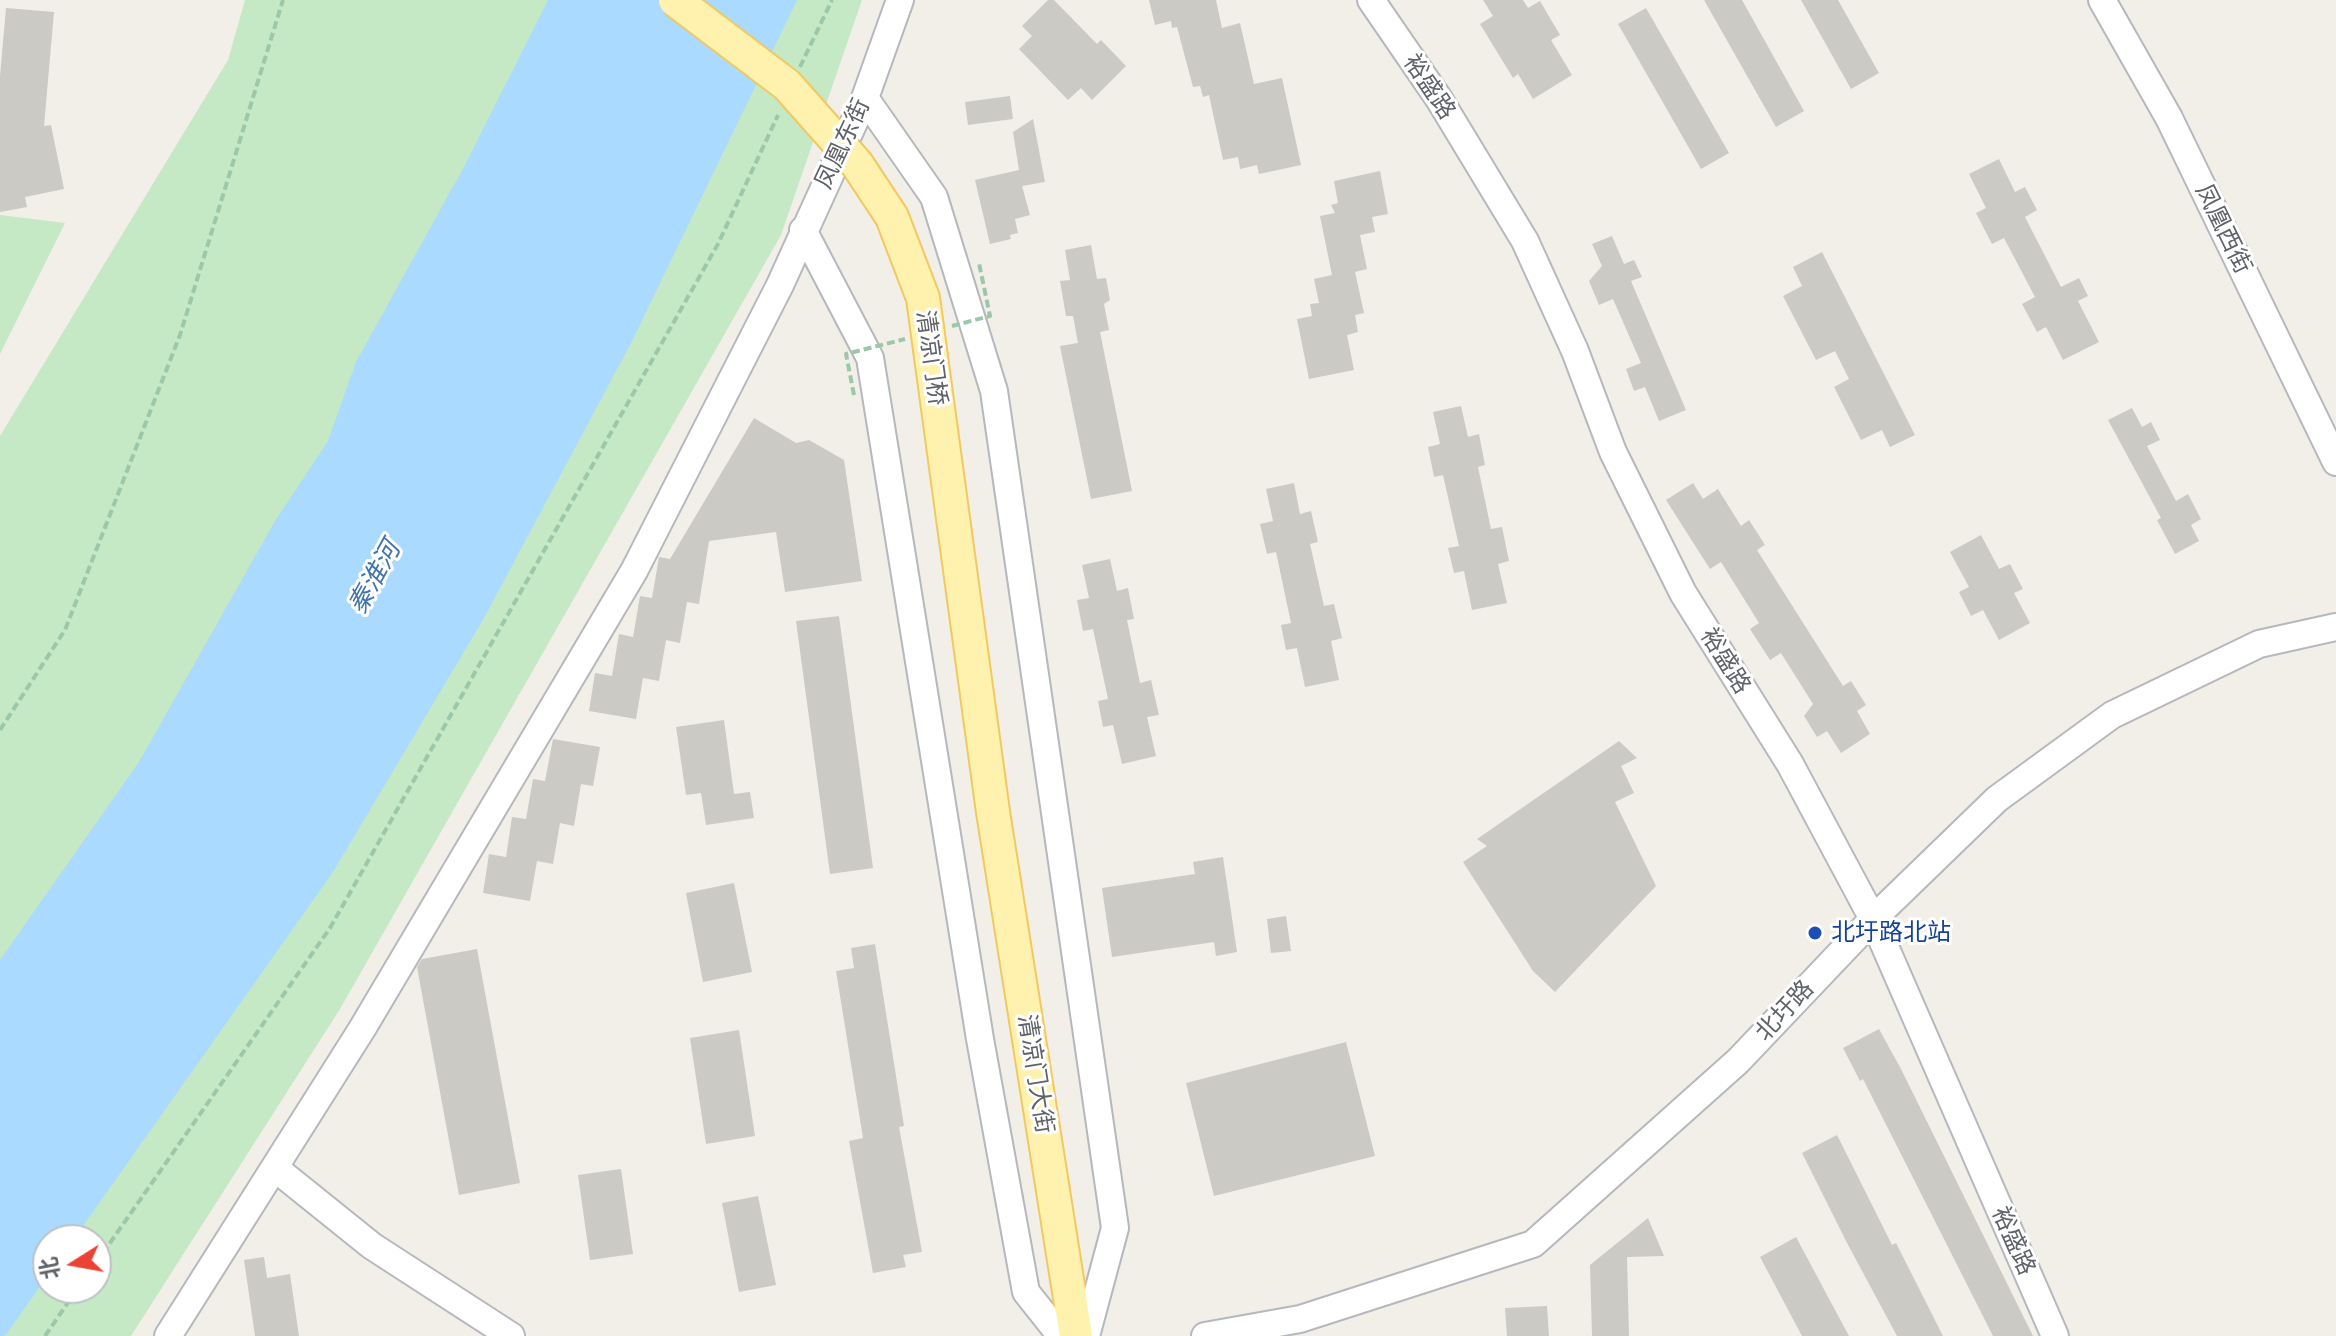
<!DOCTYPE html>
<html>
<head>
<meta charset="utf-8">
<style>
	body { margin:0 }
	#map { position:relative; width:2336px; height:1336px; overflow:hidden; background:#f1efe8; font-family:Montserrat,"Noto Sans SC",sans-serif }
	canvas { display:block }
	.north { position:absolute; left:32px; top:1224px; width:80px; height:80px; box-sizing:border-box; background:#fff; border:2px solid #bfc1c3; border-radius:50%; rotate:259deg; font-size:22px; font-weight:700; line-height:32px; text-align:center; color:#5f6368 }
	.north::after { content:''; display:block; margin:auto; width:28px; height:36px; background:#ea4335; clip-path:polygon(50% 0,100% 100%,50% 72%,0 100%) }
</style>
</head>
<body>
<div id="map">
<canvas width="2336" height="1336"></canvas>
<div class="north">北</div>
</div>
<script>
const ctx = document.querySelector('canvas').getContext('2d');
ctx.lineJoin = 'round';
function fillPath(path, color) {
  ctx.fillStyle = color;
  ctx.fill(path, 'evenodd');
}
function trace(path, color, width, dash) {
  ctx.strokeStyle = color;
  ctx.lineWidth = width;
  ctx.lineCap = dash ? 'butt' : 'round';
  ctx.setLineDash(dash || []);
  ctx.stroke(path);
}
function label(font, color, halo, rows, align = 'center') {
  ctx.font = font + ' Montserrat,"Noto Sans SC",sans-serif';
  ctx.lineWidth = 6;
  ctx.setLineDash([]);
  ctx.textBaseline = 'middle';
  ctx.strokeStyle = halo;
  ctx.fillStyle = color;
  for (const [text, x, y, turn = 0] of rows) {
    ctx.save();
    ctx.translate(x, y);
    ctx.rotate((+turn || 0) * Math.PI / 180);
    ctx.textAlign = isNaN(turn) ? turn : align;
    if (halo) ctx.strokeText(text, 0, 0);
    ctx.fillText(text, 0, 0);
    ctx.restore();
  }
}
const green = new Path2D(`
	M245 0H862L781 235 340 1009 131 1336H0V436L228 60ZM48 1240H96V1288H48Z
	M0 215 65 223 0 354Z`);
const water = new Path2D(`
	M548 0H797L631 343 484 618 333 872 73 1240H48V1275L5 1336H0V960L139 762 275 521 328 441 356 362 465 165Z`);
const building = new Path2D(`
	M1048 0H1054L1097 44 1101 40 1126 66 1092 100 1081 88 1068 100 1019 49 1032 36 1022 26Z
	M1149 0H1216L1222 28 1240 23 1254 84 1282 78 1301 165 1259 174 1257 165 1240 169 1238 157 1223 160 1209 95 1203 97 1200 86 1193 87 1177 27 1172 28 1171 21 1155 25Z
	M1483 0H1523L1528 8 1540 1 1560 35 1551 40 1572 75 1533 99 1518 74 1513 78 1480 24 1493 16Z
	M1704 0H1742L1804 111 1776 127Z
	M1801 0H1838L1879 73 1851 89Z
	M6 8 54 12 44 126 51 125 64 189 25 197 27 207 0 212V76Z
	M1646 8 1729 153 1701 169 1618 24Z
	M1010 96 1013 119 968 125 965 102Z
	M1033 119 1045 182 1022 186 1030 215 1015 219 1018 233 1010 235 1011 239 990 244 975 180 1019 170 1013 132Z
	M1999 159 2015 192 2025 187 2037 210 2025 217 2061 287 2079 278 2088 296 2078 301 2099 342 2063 360 2046 327 2037 332 2022 304 2035 297 2004 238 1992 244 1976 213 1986 208 1969 174Z
	M1380 171 1388 214 1372 217 1375 232 1360 235 1367 269 1355 272 1364 313 1355 315 1358 332 1347 335 1354 370 1309 379 1297 319 1312 316 1310 304 1319 303 1314 279 1332 275 1320 216 1335 213 1331 205 1338 203 1334 181Z
	M1612 236 1624 264 1634 260 1642 277 1631 281 1686 410 1659 421 1645 387 1634 391 1626 369 1641 363 1613 299 1599 305 1589 281 1602 266 1592 244Z
	M1091 245 1097 279 1106 278 1110 300 1104 304 1109 330 1100 332 1132 491 1091 499 1060 346 1078 343 1073 316H1066L1060 281 1070 280 1065 250Z
	M1822 252 1915 435 1890 447 1882 430 1861 440 1834 387 1849 379 1835 351 1816 360 1783 296 1802 286 1793 267Z
	M1461 406 1468 437 1479 434 1485 465 1478 467 1491 529 1502 527 1509 561 1498 564 1507 603 1472 610 1464 571 1454 573 1448 548 1459 546 1443 475 1434 477 1428 447 1440 444 1433 412Z
	M2132 408 2142 427 2151 422 2160 440 2147 446 2176 501 2188 494 2201 519 2191 525 2199 541 2175 554 2157 520 2161 518 2108 420Z
	M754 418 796 443 809 440 844 460 862 581 785 592 776 532 709 541 699 604 687 602 680 643 666 640 659 681 643 678 636 719 589 711 595 673 612 676 619 634 633 637 640 596 652 598 659 557 670 559Z
	M1294 483 1300 514 1311 511 1318 542 1310 544 1324 606 1334 604 1342 638 1331 641 1339 680 1305 687 1297 648 1286 650 1281 625 1291 623 1276 552 1267 554 1260 524 1273 521 1266 489Z
	M1693 483 1703 499 1718 489 1741 526 1749 520 1765 545 1757 550 1843 686 1851 681 1866 705 1857 711 1870 734 1841 753 1827 731 1817 737 1804 716 1813 704 1781 653 1770 660 1750 629 1759 623 1721 562 1710 569 1666 500Z
	M1981 535 1999 569 2010 564 2023 589 2014 593 2030 623 1999 640 1983 610 1971 616 1959 592 1969 587 1950 552Z
	M1110 559 1117 591 1128 588 1134 619 1127 620 1140 683 1151 680 1159 715 1147 717 1156 756 1122 764 1113 725 1103 727 1098 701 1108 699 1093 629 1083 631 1077 600 1089 598 1082 565Z
	M839 616 873 868 830 874 796 621Z
	M724 720 734 794 750 792 754 818 706 825 701 793 686 795 676 727Z
	M553 739 600 747 593 786 581 784 574 826 560 823 553 864 537 861 530 901 483 893 489 854 506 857 512 817 526 819 533 779 545 781Z
	M1619 741 1637 758 1621 766 1634 793 1615 802 1656 886 1555 992 1533 971 1463 862 1487 846 1477 839Z
	M1223 857 1237 952 1216 956 1214 942 1112 957 1102 888 1195 874 1193 862Z
	M734 883 752 972 703 982 686 893Z
	M1286 916 1291 951 1271 953 1267 919Z
	M875 944 904 1126 899 1127 922 1252 903 1255 906 1267 873 1273 849 1141 863 1138 836 971 854 968 851 948Z
	M477 949 520 1183 459 1195 417 967 422 959Z
	M1879 1029 1901 1069 2033 1336H1993L1863 1079 1860 1081 1843 1048Z
	M739 1030 755 1136 706 1144 690 1038Z
	M1346 1042 1375 1156 1214 1196 1186 1083Z
	M1837 1135 1892 1245 1896 1243 1943 1336H1897L1847 1243 1802 1153Z
	M621 1169 633 1254 590 1260 578 1175Z
	M758 1196 776 1285 739 1292 722 1203Z
	M1648 1218 1664 1256 1627 1257 1629 1336H1592L1590 1265Z
	M1796 1237 1849 1336H1802L1760 1257Z
	M264 1257 267 1278 290 1274 299 1336H255L244 1260Z
	M1547 1306 1549 1336H1507L1505 1308Z`);
const path = new Path2D(`
	M800 67 832 0
	M0 730 65 630 180 335 283 0
	M96 1263 330 928 718 244 778 115
	M45 1336 78 1288`);
const minor = new Path2D(`
	M1371 0 1439 99 1525 241 1575 351 1613 452 1683 593 1790 764 1873 919 2055 1336
	M2102 0 2169 118 2336 462
	M865 98 934 197 994 391 1115 1228 1086 1336
	M803 230 870 358 980 1039 1026 1292 1061 1336
	M275 1168 372 1246 511 1336
	M168 1336 362 1029 634 571 780 285 865 98 900 0
	M1205 1336 1300 1319 1533 1244 1738 1061 1873 919 1997 799 2112 715 2259 644 2336 627`);
const major = new Path2D(`
	M993 812 1076 1336`);
const pathBridge = new Path2D(`
	M952 326 990 316 979 263
	M854 395 846 354 905 339`);
const majorBridge = new Path2D(`
	M675 0 787 85 857 164 892 217 923 298 993 812`);
const markers = [
	[1815,933,8,"#1a4fb4"]
];
const streetNames = [
	["裕盛路",1429,87,56],
	["凤凰东街",843,144,-65],
	["凤凰西街",2223,229,64],
	["清凉门桥",931,358,82],
	["裕盛路",1725,661,58],
	["北圩路",1785,1011,-47],
	["清凉门大街",1035,1074,81],
	["裕盛路",2013,1241,66]
];
const transitNames = [
	["北圩路北站",1831,933]
];
const waterNames = [
	["秦淮河",375,578,-61]
];
fillPath(green, '#c5e8c5');
fillPath(water, '#aadaff');
fillPath(building, '#cccac5');
trace(minor, '#b5b8bc', 30);
trace(major, '#f2c960', 36);
trace(path, '#9cc7a9', 4, [8, 4]);
trace(minor, '#fff', 26);
trace(major, '#fff2af', 32);
trace(majorBridge, '#f2c960', 36, []);
trace(pathBridge, '#9cc7a9', 4, [8, 4]);
trace(majorBridge, '#fff2af', 32);
for (const [x, y, r, color] of markers) {
  const dot = new Path2D();
  dot.arc(x, y, r, 0, 2 * Math.PI);
  ctx.fillStyle = color;
  ctx.fill(dot);
  trace(dot, '#fff', 3);
}
label('24px', '#5f6368', '#fff', streetNames);
label('24px', '#164399', '#fff', transitNames, 'left');
label('italic 26px', '#4174aa', '#fff', waterNames);
</script>
</body>
</html>
